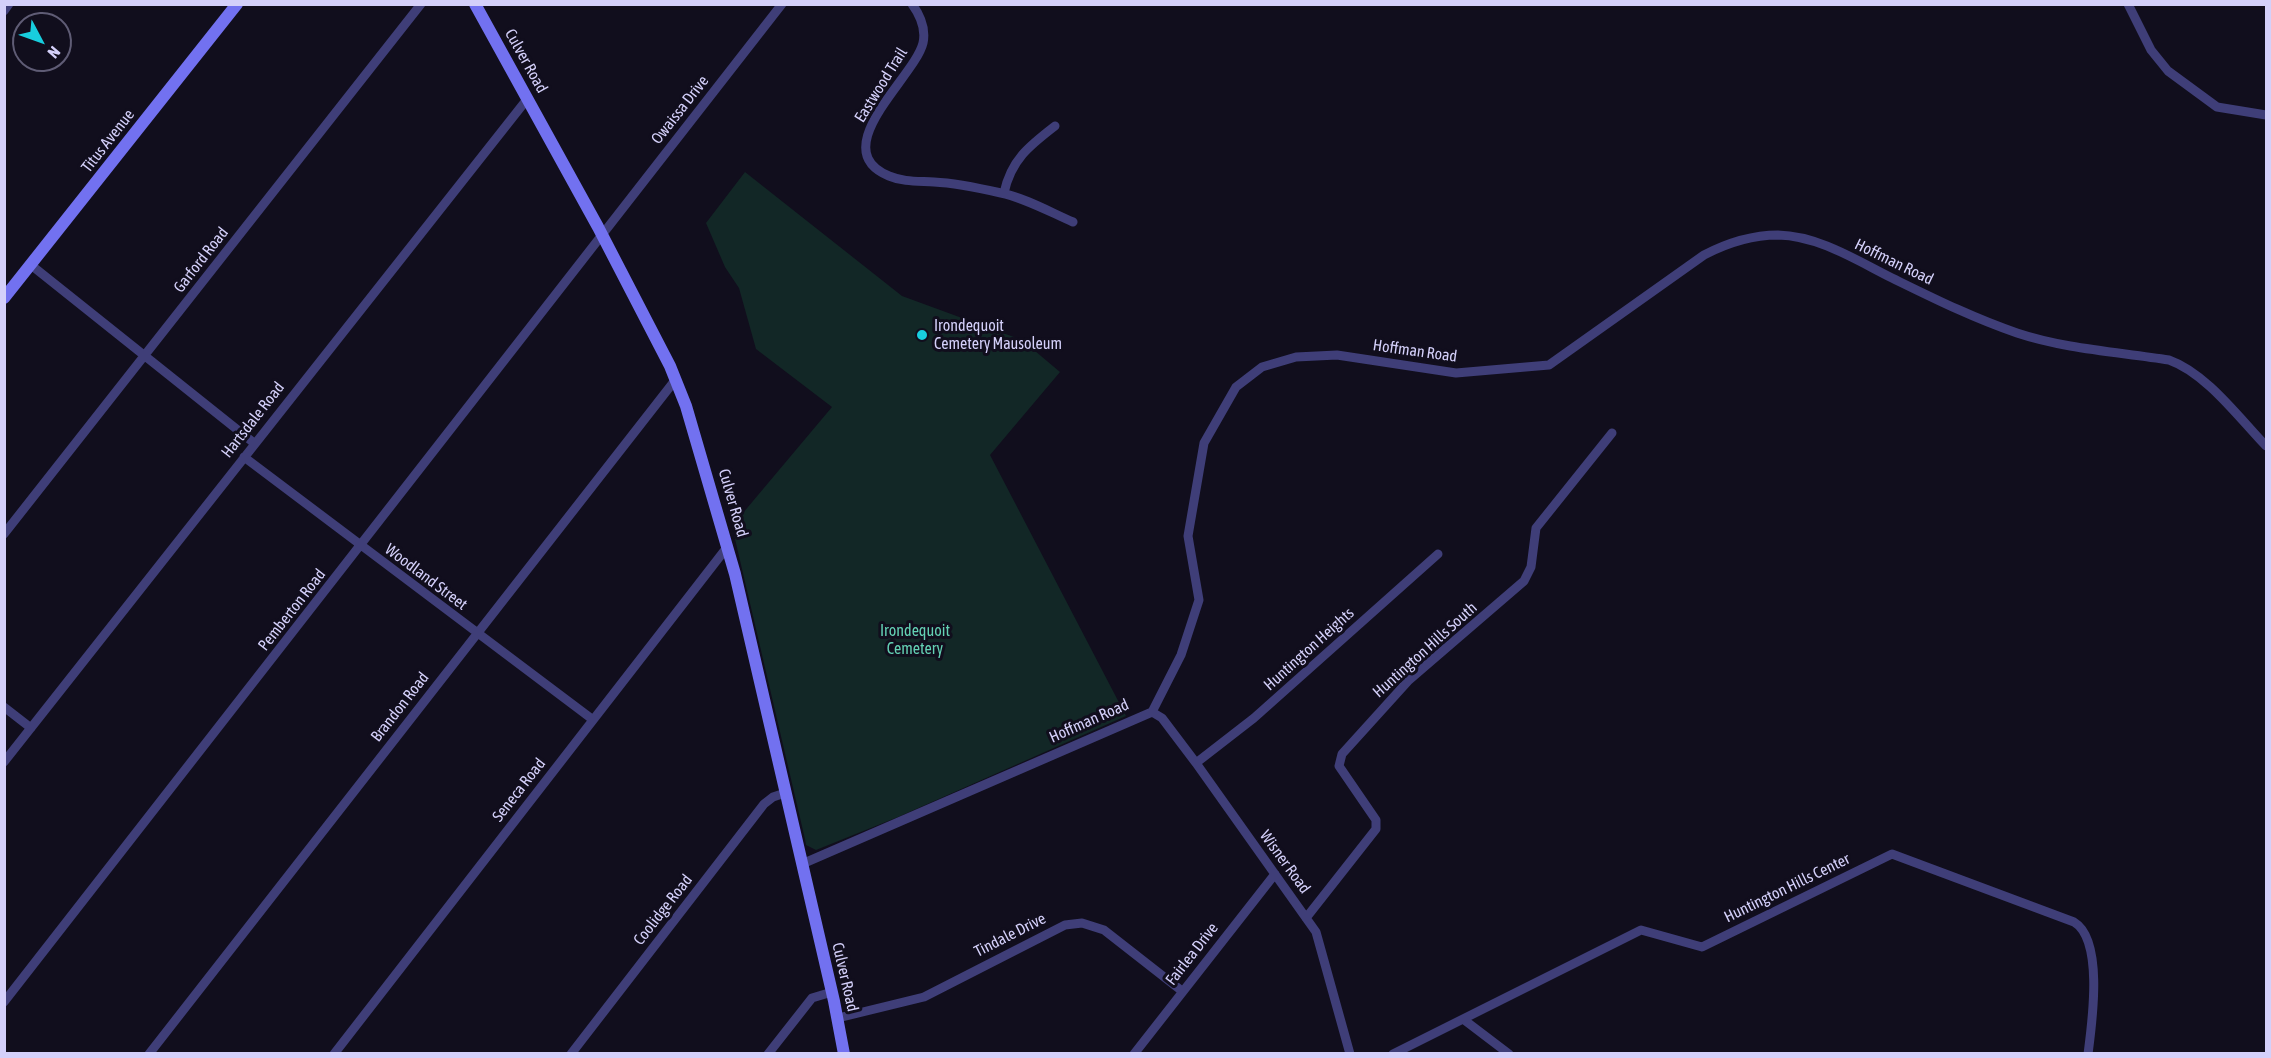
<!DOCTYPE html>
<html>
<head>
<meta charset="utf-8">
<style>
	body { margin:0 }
	#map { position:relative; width:2271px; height:1058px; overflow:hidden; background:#110e1d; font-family:"Asap Condensed",sans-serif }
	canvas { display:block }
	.frame { position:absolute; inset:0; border:6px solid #d4d0fa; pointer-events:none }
	.north { position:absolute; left:12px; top:12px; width:60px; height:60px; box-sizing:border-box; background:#110e1d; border:2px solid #5f5c75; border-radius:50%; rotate:131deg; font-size:16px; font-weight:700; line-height:24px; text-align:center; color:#d4d0fa }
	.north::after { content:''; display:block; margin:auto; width:21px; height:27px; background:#18cede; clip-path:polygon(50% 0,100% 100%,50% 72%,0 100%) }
</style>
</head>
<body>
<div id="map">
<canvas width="2271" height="1058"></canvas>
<div class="frame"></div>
<div class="north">N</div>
</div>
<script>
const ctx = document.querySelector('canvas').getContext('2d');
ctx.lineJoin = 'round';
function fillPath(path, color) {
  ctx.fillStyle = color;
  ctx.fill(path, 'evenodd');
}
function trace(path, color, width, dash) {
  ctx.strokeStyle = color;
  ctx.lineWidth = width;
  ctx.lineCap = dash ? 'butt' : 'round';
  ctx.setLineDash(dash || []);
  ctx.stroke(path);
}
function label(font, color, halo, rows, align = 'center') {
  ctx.font = font + ' "Asap Condensed",sans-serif';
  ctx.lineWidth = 6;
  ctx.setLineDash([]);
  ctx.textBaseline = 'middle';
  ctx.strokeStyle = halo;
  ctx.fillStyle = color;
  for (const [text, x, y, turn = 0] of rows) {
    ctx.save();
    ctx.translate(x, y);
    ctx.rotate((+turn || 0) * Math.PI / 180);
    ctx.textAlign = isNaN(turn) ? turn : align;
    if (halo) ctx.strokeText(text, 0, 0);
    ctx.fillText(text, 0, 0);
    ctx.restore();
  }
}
const green = new Path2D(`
	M745 172 902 296 1022 340 1060 372 990 455 1126 716 898 817 816 850 806 845 805 839 732 526 832 407 756 349 739 288 725 267 706 223Z`);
const minor = new Path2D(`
	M912 4C920 15 926 29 923 43 915 77 824 149 889 176 903 182 918 181 934 182 956 183 979 188 1001 193 1025 198 1050 212 1073 222
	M2128 4 2151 50 2168 71 2217 107 2266 115
	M4 11 9 4
	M1004 193C1011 160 1029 146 1055 126
	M31 265 254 443
	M244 457 592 719
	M4 534 421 4
	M4 707 31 728
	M1152 712 1162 718 1196 763 1316 932 1350 1054
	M4 762 528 98
	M1196 763 1254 718 1438 554
	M802 864 1152 712 1181 655 1199 600 1188 536 1204 443 1236 387 1262 367 1296 357 1337 355 1456 373 1549 365 1704 255C1727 243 1752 235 1778 235 1819 236 1856 260 1892 278 1933 298 1973 318 2017 333 2065 349 2119 352 2169 360 2206 373 2239 418 2266 446
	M1306 918 1376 829V820L1339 766 1342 754 1409 680 1524 581 1531 567 1536 528 1612 433
	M4 1002 782 4
	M838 1018 924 997 1065 925 1082 923 1104 930 1182 991
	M1463 1019 1509 1054
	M149 1054 676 379
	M334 1054 728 546
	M571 1054 764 804 773 797 785 793
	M768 1054 812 998 832 992
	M1134 1054 1275 874
	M1393 1054 1641 930 1702 947 1892 854 2074 922C2104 940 2092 1023 2088 1054`);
const secondary = new Path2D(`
	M475 4 598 227 670 366 686 406 735 574 834 1001 844 1054
	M4 298 237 4`);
const markers = [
	[922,335,6,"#18cede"]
];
const streetNames = [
	["Culver Road",526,61,61],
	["Eastwood Trail",881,85,-58],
	["Owaissa Drive",680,110,-52],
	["Titus Avenue",108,141,-52],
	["Garford Road",201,260,-52],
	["Hoffman Road",1894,262,26],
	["Hoffman Road",1415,351,8],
	["Hartsdale Road",253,420,-52],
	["Culver Road",733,503,74],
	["Woodland Street",426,577,37],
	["Pemberton Road",292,610,-52],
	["Huntington Heights",1309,649,-42],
	["Huntington Hills South",1425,650,-42],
	["Brandon Road",400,707,-52],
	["Hoffman Road",1089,721,-24],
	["Seneca Road",519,790,-52],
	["Wisner Road",1285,862,54],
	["Huntington Hills Center",1787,888,-26],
	["Coolidge Road",663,910,-52],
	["Tindale Drive",1010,935,-27],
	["Fairlea Drive",1192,954,-52],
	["Culver Road",845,977,77]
];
const poiNames = [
	["Irondequoit",934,326],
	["Cemetery Mausoleum",934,344]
];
const parkNames = [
	["Irondequoit",915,631],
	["Cemetery",915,649]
];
fillPath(green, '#122726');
trace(minor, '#3f3e78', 9);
trace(secondary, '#7271f0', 12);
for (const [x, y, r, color] of markers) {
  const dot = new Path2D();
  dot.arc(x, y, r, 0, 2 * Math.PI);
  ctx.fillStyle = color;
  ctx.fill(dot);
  trace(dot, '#110e1d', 2);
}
label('16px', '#d4d0fa', '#110e1d', streetNames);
label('16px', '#d4d0fa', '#110e1d', poiNames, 'left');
label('16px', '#64d1b4', '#110e1d', parkNames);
</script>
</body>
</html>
